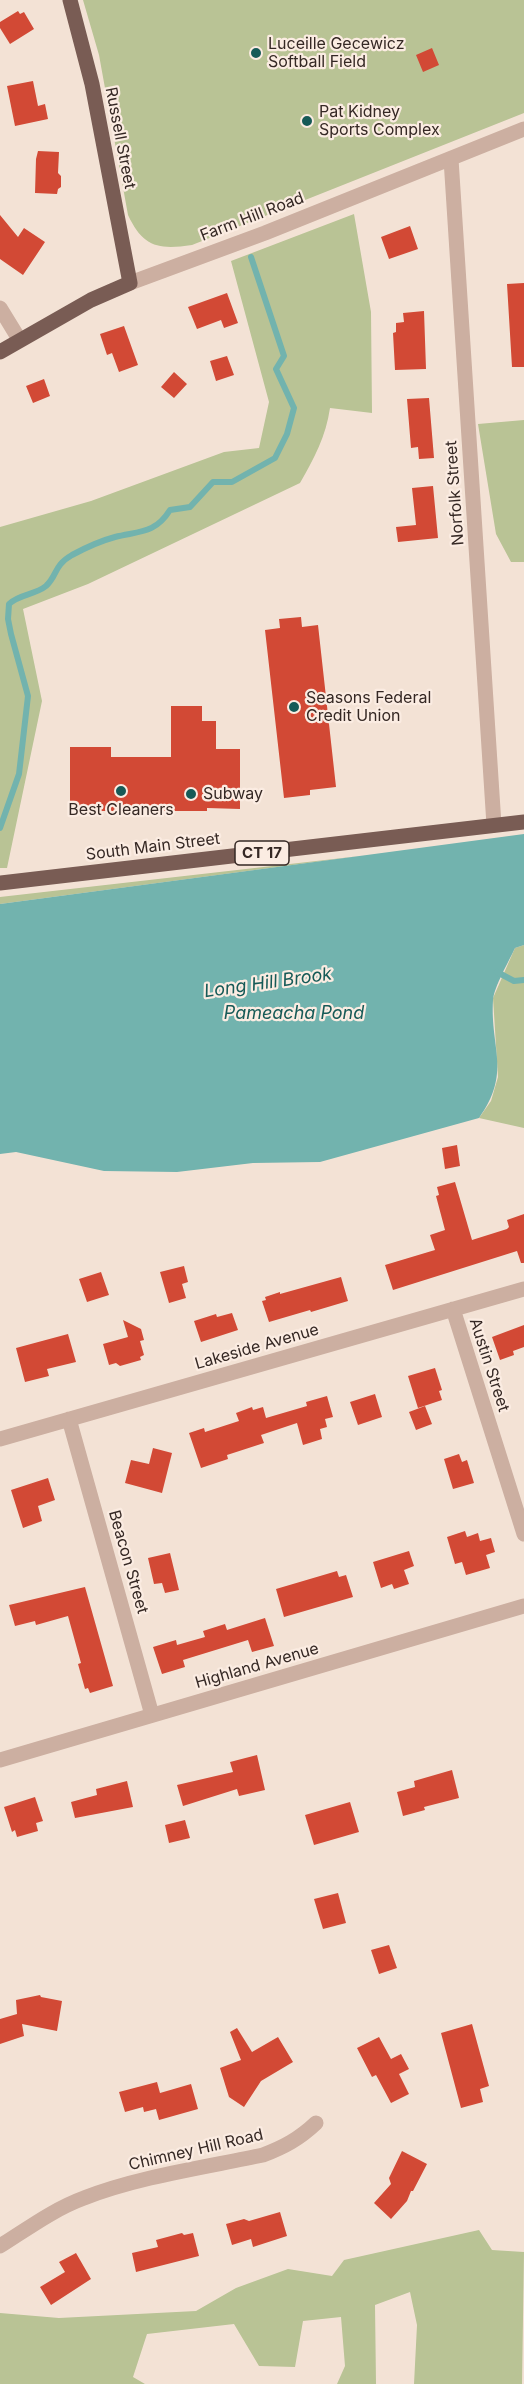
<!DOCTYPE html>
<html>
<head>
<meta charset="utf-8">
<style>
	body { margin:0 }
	canvas { display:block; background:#f3e2d5 }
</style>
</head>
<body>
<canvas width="524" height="2384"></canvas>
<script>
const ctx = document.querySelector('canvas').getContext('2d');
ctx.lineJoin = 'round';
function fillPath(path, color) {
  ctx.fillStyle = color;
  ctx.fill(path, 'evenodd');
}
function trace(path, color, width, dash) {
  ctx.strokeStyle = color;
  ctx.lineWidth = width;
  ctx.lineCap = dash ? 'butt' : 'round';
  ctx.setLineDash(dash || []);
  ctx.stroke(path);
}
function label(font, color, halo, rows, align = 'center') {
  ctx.font = font + ' Inter,sans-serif';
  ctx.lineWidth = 4.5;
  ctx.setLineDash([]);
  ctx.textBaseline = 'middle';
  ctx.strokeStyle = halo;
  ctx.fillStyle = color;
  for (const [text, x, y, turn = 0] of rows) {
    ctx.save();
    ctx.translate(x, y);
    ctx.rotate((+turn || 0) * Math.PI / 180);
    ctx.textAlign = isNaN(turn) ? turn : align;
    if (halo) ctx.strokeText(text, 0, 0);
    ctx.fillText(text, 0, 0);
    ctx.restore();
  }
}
const green = new Path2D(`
	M83 0H524V113L192 245C158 250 143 247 128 215L99 55Z
	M354 214 371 312 372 413 330 408C326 436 314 459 300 483L88 584 23 609 42 701 7 868H0V527L91 501 224 452 259 448 269 402 231 261Z
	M524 420V562H511L496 534 478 424Z
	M360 856 0 904V897Z
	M524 945V1128L479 1118 491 1101 498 1077 493 998 515 948Z
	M479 2230 492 2250 524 2252 522 2384H414L417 2325 410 2292 375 2305 376 2384H337L345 2366 341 2317 303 2321 295 2367 259 2366 234 2324 147 2334 133 2377 145 2384H0V2313L59 2318 196 2311 236 2288 288 2269 332 2276 344 2260Z`);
const water = new Path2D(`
	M524 834V945L515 948C509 961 494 987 493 1000 490 1049 512 1072 479 1118L320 1162 253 1163 177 1172 104 1171 16 1152 0 1154V904Z`);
const stream = new Path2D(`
	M0 828 19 774 28 696 11 634 8 619 9 604C19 594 35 595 46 586 58 575 53 566 72 555 85 548 100 541 115 537 139 531 155 534 170 510L190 507 213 482H232L275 458 287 434 294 408 276 369 284 356 251 257
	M497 972 514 981 524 980`);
const building = new Path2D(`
	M18 11 20 14 24 12 34 29 10 44 0 28V22Z
	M432 48 439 65 423 72 416 55Z
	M33 81 38 106 45 104 48 119 15 126 7 86Z
	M38 151 59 152 58 173 61 176V187L58 189 57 194 35 193 36 159Z
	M0 215 18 237 24 228 45 242 23 275 0 259Z
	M410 226 418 249 389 259 381 237Z
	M524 283V367H512L507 284Z
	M227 293 238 323 224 328 221 320 197 329 188 307Z
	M424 311 426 369 395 370 393 333 396 332V323L404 322 403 313Z
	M124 326 138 365 119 372 112 353 107 355 100 334Z
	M227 356 234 375 216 381 210 361Z
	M174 372 187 384 174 398 161 387Z
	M44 379 50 396 33 403 26 386Z
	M429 398 434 458 419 459 418 447 411 448 407 399Z
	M433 486 438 538 398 542 396 527 416 525 412 488Z
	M301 617 302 627 318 625 336 787 310 790V795L284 798 265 630 280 628 279 619Z
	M171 706H202V721H216V749H240V809L207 808V811H70V747H111V757H171Z
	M457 1145 460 1166 445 1169 442 1148Z
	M455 1182 472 1240 507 1229 509 1227 507 1220 524 1214V1263H521L517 1251 393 1290 385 1265 435 1250 430 1235 445 1230 436 1196 439 1195 437 1187Z
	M184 1266 188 1282 182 1284 186 1298 169 1303 160 1272Z
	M101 1272 109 1295 87 1302 79 1279Z
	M341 1277 348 1301 311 1312 310 1310 269 1322 262 1301 266 1300 265 1297 280 1292V1294Z
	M232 1313 238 1330 201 1342 194 1321 216 1314 217 1317Z
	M123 1320 141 1329 144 1340 140 1341 144 1355 140 1357 141 1360 120 1366 116 1363 109 1365 103 1344 128 1337Z
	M524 1325V1347L513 1351 514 1355 500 1360 492 1337Z
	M68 1334 76 1362 47 1369 49 1376 25 1382 16 1348Z
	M435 1368 442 1390 439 1391 442 1400 418 1408 408 1376Z
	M375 1394 382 1417 358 1425 350 1402Z
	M327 1396 333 1417 325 1419 327 1427 320 1429 322 1439 303 1445 297 1423 261 1435 264 1443 227 1455 228 1459 201 1468 189 1433 204 1428 205 1432 239 1421 236 1413 252 1407 253 1410 263 1407 266 1418 307 1406 306 1402Z
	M425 1406 432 1424 416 1430 409 1412Z
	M153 1448 172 1453 162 1493 125 1483 131 1460 149 1464Z
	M459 1454 462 1462 467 1460 474 1483 453 1489 444 1459Z
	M48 1478 55 1500 38 1506 42 1521 23 1528 11 1490Z
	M465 1531 467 1537 478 1533 480 1541 491 1538 495 1552 486 1555 490 1568 466 1575 462 1562 455 1564 447 1537Z
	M409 1551 414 1566 404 1570 409 1584 394 1589 392 1584 381 1588 373 1562Z
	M170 1553 179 1590 165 1593 162 1583 154 1584 148 1558Z
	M337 1571 339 1577 346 1575 353 1597 284 1617 276 1589Z
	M85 1587 113 1686 90 1693 88 1688 85 1689 78 1664 81 1663 68 1616 36 1625 35 1621 15 1626 9 1605Z
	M265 1618 274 1646 252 1652 248 1640 183 1660 185 1667 162 1674 153 1647 176 1640 177 1645 205 1637 203 1631 225 1624 227 1630Z
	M257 1755 265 1790 239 1796 237 1789 183 1806 177 1785 233 1772 230 1762Z
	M452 1770 459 1798 424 1807 425 1810 403 1816 397 1792 415 1787 414 1781Z
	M127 1781 133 1807 75 1818 71 1802 97 1795 96 1789Z
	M35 1797 43 1821 36 1823 38 1831 17 1837 15 1830 12 1832 4 1807Z
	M350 1802 359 1832 314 1845 305 1815Z
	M185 1820 190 1838 169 1843 165 1825Z
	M338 1893 346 1923 323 1929 314 1899Z
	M389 1945 397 1968 379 1974 371 1950Z
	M40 1995 41 1997 62 2001 57 2031 22 2024 24 2036 0 2044V2019L17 2014 16 2000Z
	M472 2024 489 2086 480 2089 483 2102 461 2108 441 2033Z
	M237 2028 252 2052 278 2037 293 2062 261 2081 244 2107 229 2097 220 2068 241 2060 230 2032Z
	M379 2037 391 2059 401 2054 409 2069 399 2074 409 2094 391 2103 376 2075 372 2077 357 2048Z
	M157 2082 160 2093 191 2084 198 2109 159 2120 156 2109 144 2112 143 2107 125 2112 119 2092Z
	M402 2151 427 2164 413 2191H411L407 2201 391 2219 374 2203 391 2184 389 2178Z
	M280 2212 287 2236 253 2247 251 2239 232 2245 226 2224 244 2219 249 2221Z
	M182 2233 184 2235 193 2233 199 2256 136 2272 132 2253 158 2247 156 2240Z
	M76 2253 91 2279 51 2305 40 2287 65 2272 59 2262Z`);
const minor = new Path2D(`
	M451 159 494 825
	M130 283 265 233 524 129
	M0 308 19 339
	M453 1309 524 1534
	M69 1419 152 1715
	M0 1439 524 1289
	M0 1760 524 1606
	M0 2246C27 2229 54 2209 84 2198 137 2177 206 2167 263 2155 284 2147 299 2139 316 2123`);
const major = new Path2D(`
	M0 352 91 300 130 283 92 84 70 0
	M0 883 524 822`);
const markers = [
	[256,53,6,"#165a57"],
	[307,121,6,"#165a57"],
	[294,707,6,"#165a57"],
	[121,791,6,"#165a57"],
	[191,794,6,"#165a57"]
];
const shields = [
	[262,853,54]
];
const shieldNames = [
	["CT 17",262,853]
];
const poiNames = [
	["Luceille Gecewicz",268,44],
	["Softball Field",268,62],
	["Pat Kidney",319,112],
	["Sports Complex",319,130],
	["Seasons Federal",306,698],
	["Credit Union",306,716],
	["Subway",203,794],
	["Best Cleaners",121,810,"center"]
];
const streetNames = [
	["Russell Street",120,138,79],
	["Farm Hill Road",252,217,-21],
	["Norfolk Street",455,493,-94],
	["South Main Street",153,847,-7],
	["Lakeside Avenue",257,1347,-16],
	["Austin Street",489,1365,72],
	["Beacon Street",128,1562,74],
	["Highland Avenue",257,1666,-16],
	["Chimney Hill Road",196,2150,-13]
];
const waterNames = [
	["Long Hill Brook",268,983,-8],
	["Pameacha Pond",294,1014]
];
fillPath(green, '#b9c395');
fillPath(water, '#72b3ae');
trace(stream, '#72b3ae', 6);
fillPath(building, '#d24935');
trace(minor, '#ccafa1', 15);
trace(major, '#795c54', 15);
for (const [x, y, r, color] of markers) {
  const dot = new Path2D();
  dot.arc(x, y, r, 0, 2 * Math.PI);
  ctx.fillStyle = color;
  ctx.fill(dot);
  trace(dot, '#fbece2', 2);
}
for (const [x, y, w] of shields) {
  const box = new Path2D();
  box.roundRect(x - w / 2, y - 12, w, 24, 4.5);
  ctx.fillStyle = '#fbece2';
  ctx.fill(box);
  trace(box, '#352824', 1.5);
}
label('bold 15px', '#352824', null, shieldNames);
label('16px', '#352824', '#fbece2', poiNames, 'left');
label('16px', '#352824', '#fbece2', streetNames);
label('italic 18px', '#165a57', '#fbece2', waterNames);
</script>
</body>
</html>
